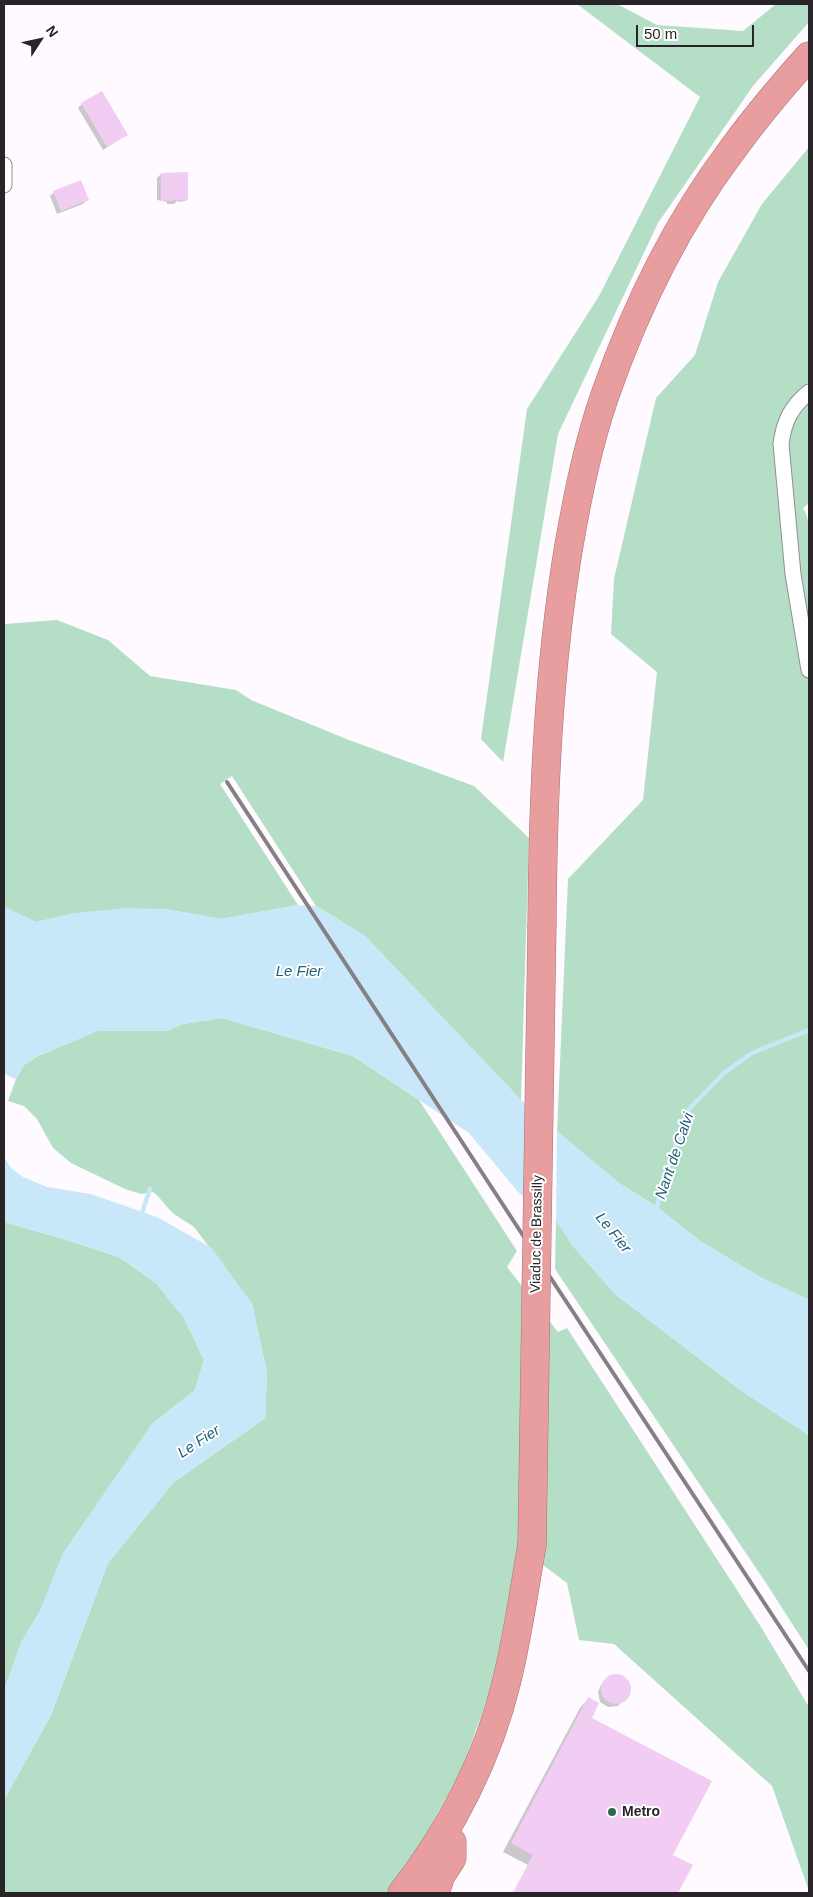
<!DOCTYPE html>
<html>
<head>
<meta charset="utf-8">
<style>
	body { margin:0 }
	#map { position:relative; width:813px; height:1897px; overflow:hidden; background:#fefaff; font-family:Helvetica,sans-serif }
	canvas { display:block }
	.frame { position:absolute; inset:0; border:5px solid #282428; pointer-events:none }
	.north { position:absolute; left:15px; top:15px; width:50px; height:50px; -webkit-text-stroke:4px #fff; paint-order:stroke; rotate:55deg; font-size:14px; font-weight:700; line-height:20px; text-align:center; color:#282428 }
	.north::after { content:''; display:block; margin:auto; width:18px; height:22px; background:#282428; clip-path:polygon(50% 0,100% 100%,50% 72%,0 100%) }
	.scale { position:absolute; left:636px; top:25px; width:118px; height:22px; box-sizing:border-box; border:2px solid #282428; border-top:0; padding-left:6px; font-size:15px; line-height:18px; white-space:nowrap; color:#282428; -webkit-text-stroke:4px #fff; paint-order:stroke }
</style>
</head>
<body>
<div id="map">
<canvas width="813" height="1897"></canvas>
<div class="frame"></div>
<div class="north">N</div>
<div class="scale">50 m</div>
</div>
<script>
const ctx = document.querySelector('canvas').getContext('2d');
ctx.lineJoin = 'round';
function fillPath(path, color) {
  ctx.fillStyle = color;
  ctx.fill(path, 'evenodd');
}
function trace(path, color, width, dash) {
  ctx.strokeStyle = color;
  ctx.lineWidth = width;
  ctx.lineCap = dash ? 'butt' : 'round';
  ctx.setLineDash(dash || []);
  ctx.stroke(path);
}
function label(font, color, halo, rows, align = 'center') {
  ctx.font = font + ' Helvetica,sans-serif';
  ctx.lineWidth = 4;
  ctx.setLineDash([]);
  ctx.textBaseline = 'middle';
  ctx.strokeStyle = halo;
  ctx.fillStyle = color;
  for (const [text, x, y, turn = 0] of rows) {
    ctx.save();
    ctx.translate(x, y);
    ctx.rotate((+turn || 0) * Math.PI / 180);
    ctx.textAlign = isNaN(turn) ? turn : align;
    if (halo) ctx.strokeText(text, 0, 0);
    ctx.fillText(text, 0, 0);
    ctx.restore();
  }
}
const green = new Path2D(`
	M577 4H617L657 25 743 31 776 4H809V22L753 86 658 223 558 434 503 762 481 739 527 409 599 296 700 97Z
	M809 147V503L803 508C813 522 809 555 809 571L808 566 809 576V1300L760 1277 700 1241 657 1207 619 1183 557 1132 568 879 643 800 657 672 611 634 614 579 656 398 695 355 718 282 762 204Z
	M57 620 108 640 150 676 236 690 251 700 349 740 474 786 529 838 521 1100 365 936 316 906 232 776 220 784 298 905 221 919 165 909 76 913 36 922 4 907V624Z
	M222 1018 353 1056 419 1100 517 1251 507 1267 558 1332 567 1328 761 1627 809 1707V1891L772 1786 614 1644 579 1640 567 1583 520 1548 506 1648 461 1771 413 1858 388 1893H4V1800L51 1715 108 1563 173 1483 265 1418 267 1373 252 1304 194 1227C189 1223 182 1220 177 1216 167 1210 162 1198 153 1192L141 1194 125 1189 71 1163 53 1148 37 1119 24 1106 8 1101 16 1079 24 1065 36 1057 97 1031H167L183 1024Z
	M556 1220 573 1246 615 1294 739 1389 807 1434 809 1437V1650L766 1583 555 1269Z
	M4 1222 67 1240 119 1257 156 1283 184 1318 204 1360 195 1390 151 1425 21 1643 4 1691Z`);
const water = new Path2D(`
	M298 905 316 906 365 936 521 1100 619 1183 657 1207 700 1241 760 1277 809 1300V1437L807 1434 739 1389 615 1294 573 1246 556 1220 519 1193 469 1133 353 1056 222 1018 183 1024 167 1031H97L36 1057 24 1065 16 1079 4 1074V907L36 922 76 913 127 908 165 909 221 919Z
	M4 1157 12 1169 23 1177 47 1187 91 1194 157 1217 212 1248 252 1304 267 1373 265 1418 173 1483 108 1563 51 1715 4 1800V1691L21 1643 39 1613 63 1553 151 1425 195 1390 204 1360 184 1318 156 1283 119 1257 67 1240 4 1222Z`);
const pier = new Path2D(`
	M528 1102 557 1129 556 1224 526 1201Z`);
const shadow = new Path2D(`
	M82 104 126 135 103 150 78 108Z
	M161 174 187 200 185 201 178 202V200L174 204H167V202L157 200V178Z
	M54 192 87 200 83 204 57 214 50 196Z
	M610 1677H620L628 1683 629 1693 618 1706 608 1707 600 1702 598 1692 601 1685Z
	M588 1699 590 1718 672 1856 691 1866 676 1893H513L528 1865 503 1852 580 1708Z`);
const stream = new Path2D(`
	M653 1208 657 1207 662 1184 689 1109 724 1073 752 1053 809 1030
	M141 1216 150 1189`);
const building = new Path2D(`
	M102 91 128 135 107 147 81 103Z
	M188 172V200L161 201V173Z
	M81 180 89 200 61 211 53 191Z
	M601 1689a15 15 0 1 1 30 0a15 15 0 1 1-30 0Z
	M588 1697 599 1703 592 1718 712 1781 673 1855 693 1865 678 1893H513L533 1855 511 1843Z`);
const street = new Path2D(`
	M4 165V185
	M809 392C791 407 784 421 781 444L793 574 809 670`);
const highway = new Path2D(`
	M542 924C543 797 548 670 569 545 578 494 588 444 605 395 635 309 677 223 732 150 756 117 782 86 809 56
	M402 1893C451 1831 489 1756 507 1680 518 1635 524 1590 532 1545
	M435 1893 441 1875 452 1858V1842`);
const rail = new Path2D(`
	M227 782 556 1286 809 1671`);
const highwayBridge = new Path2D(`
	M532 1545 542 924`);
const markers = [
	[612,1812,5,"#2f6851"]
];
const streetNames = [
	["Viaduc de Brassilly",537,1234,-89]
];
const poiNames = [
	["Metro",622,1812]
];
const waterNames = [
	["Le Fier",299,972],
	["Nant de Calvi",675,1156,-71],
	["Le Fier",613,1233,51],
	["Le Fier",199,1442,-33]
];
fillPath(green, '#b4dfc6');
fillPath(water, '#c8e7f8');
fillPath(pier, '#fefaff');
fillPath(shadow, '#0003');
trace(stream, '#c8e7f8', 4.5);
fillPath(building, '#f1ccf3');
trace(street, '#958b95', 17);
trace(highway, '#a57375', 29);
trace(street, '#fff', 15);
trace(highway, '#e89d9e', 28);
trace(rail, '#848084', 4);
trace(highwayBridge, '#a57375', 29, []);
trace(highwayBridge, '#e89d9e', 28);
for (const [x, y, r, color] of markers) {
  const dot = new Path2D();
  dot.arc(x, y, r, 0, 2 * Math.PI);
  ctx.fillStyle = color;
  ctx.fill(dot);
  trace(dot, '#fff', 2);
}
label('14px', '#282428', '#fff', streetNames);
label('bold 14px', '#282428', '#fff', poiNames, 'left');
label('italic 15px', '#225f7b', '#fff', waterNames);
</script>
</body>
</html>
